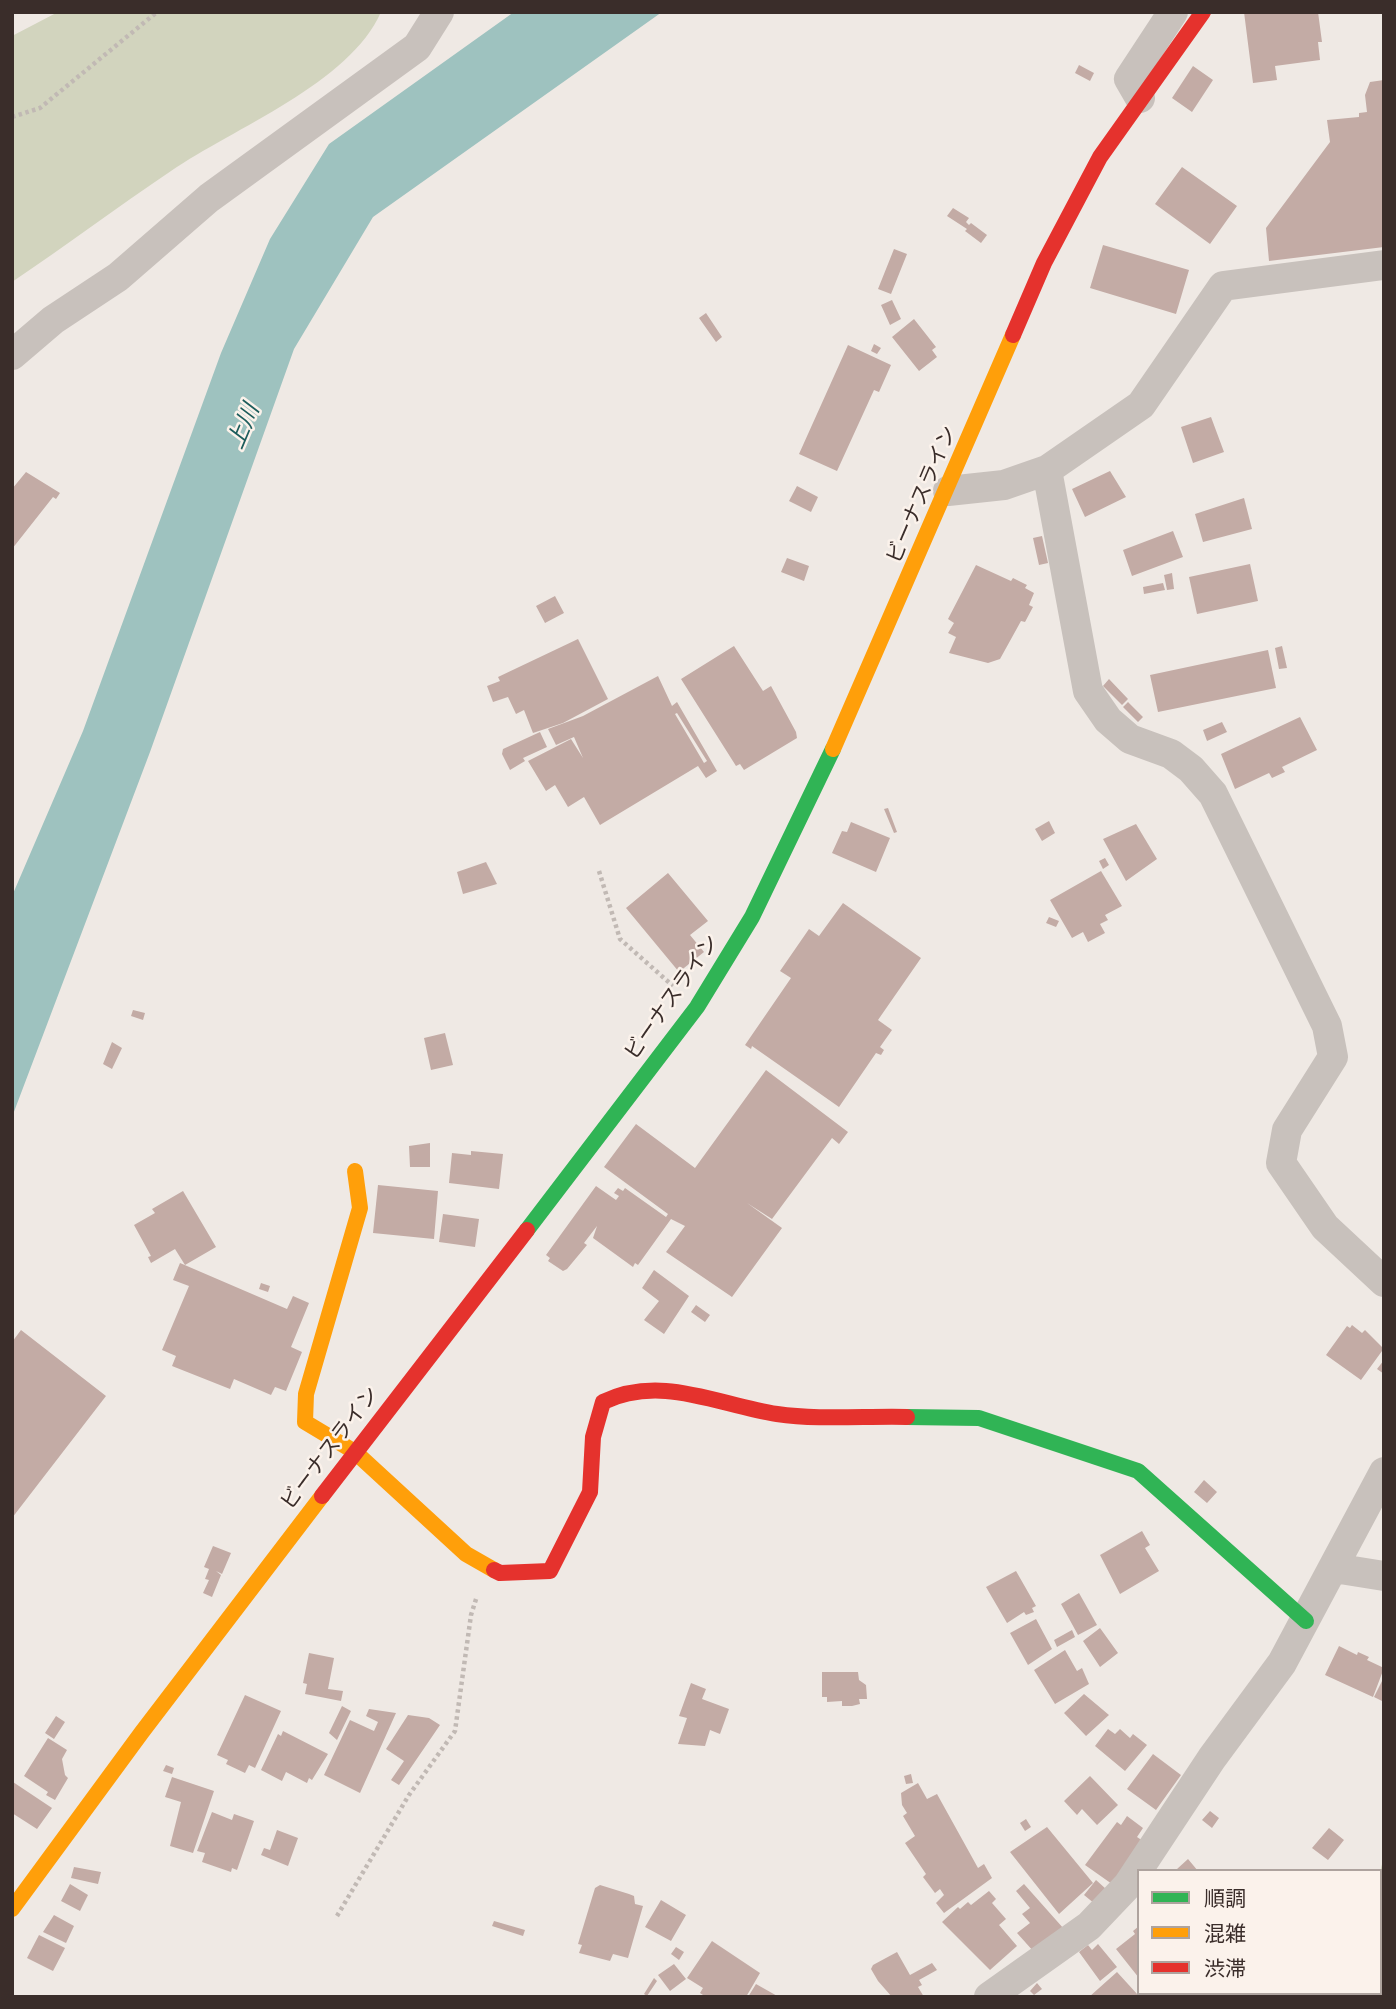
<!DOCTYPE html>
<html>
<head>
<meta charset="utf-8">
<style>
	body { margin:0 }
	#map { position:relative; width:1396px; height:2009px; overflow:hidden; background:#efe9e4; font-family:Jost,"Noto Sans JP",sans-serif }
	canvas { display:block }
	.frame { position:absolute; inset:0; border:14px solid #3a2d2a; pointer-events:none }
	.legend { position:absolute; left:1137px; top:1869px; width:245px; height:126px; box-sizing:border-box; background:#fbf2eb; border:2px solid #aea39e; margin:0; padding:9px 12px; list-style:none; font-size:21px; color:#3a2d2a }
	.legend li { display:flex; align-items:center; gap:14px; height:35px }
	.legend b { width:35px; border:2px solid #aea39e }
</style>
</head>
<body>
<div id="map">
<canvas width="1396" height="2009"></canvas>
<div class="frame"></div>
<ul class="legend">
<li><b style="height:9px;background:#30b455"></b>順調</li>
<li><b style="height:9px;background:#ff9f0a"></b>混雑</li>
<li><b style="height:9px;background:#e5322d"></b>渋滞</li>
</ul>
</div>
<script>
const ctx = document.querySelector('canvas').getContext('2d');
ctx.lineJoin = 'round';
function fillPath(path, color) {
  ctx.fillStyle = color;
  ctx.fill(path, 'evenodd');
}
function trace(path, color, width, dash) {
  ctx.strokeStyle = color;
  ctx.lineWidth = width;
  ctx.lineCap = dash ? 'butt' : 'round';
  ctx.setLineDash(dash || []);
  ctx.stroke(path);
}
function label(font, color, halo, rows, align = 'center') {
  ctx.font = font + ' Jost,"Noto Sans JP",sans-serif';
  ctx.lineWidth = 5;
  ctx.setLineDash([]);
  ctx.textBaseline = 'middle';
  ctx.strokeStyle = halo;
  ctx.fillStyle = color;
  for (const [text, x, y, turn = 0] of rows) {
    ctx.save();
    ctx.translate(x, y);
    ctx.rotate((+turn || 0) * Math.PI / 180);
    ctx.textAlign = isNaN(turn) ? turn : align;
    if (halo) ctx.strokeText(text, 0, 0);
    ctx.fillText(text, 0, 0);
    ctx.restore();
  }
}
const green = new Path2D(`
	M58 12H381C350 83 234 128 171 171 117 207 66 246 12 282V36Z
	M1384 1858V1927C1377 1907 1377 1876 1384 1858Z`);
const water = new Path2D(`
	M514 12H662L373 217 294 349 150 752 12 1117V896L83 731 221 353 270 239 329 144Z`);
const building = new Path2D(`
	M1244 12H1318L1322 42H1318L1320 60 1275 66 1277 80 1253 83Z
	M1079 65 1094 73 1090 81 1075 73Z
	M1193 66 1213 80 1192 112 1172 98Z
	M1384 80V247L1269 261 1266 228 1330 142 1327 120 1359 117V113L1367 112 1365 95 1370 82Z
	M1182 167 1237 206 1210 244 1155 204Z
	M953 208 969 218 966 222 969 225 971 223 987 235 981 243 965 231 967 229 947 216Z
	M1103 245 1189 270 1176 314 1090 288Z
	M894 249 907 254 891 294 878 289Z
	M892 300 901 319 890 325 881 305Z
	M706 313 722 337 716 342 699 318Z
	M914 319 936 347 932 350 937 357 919 371 892 337Z
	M874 344 881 348 877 354 871 351Z
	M848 345 891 365 879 392 874 390 837 471 799 454Z
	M1211 417 1224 452 1193 463 1181 427Z
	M1110 471 1126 497 1085 517 1072 489Z
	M26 472 60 493 56 499 53 497 12 549V489Z
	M797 486 818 497 811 512 789 501Z
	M1244 498 1252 529 1203 542 1195 514Z
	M1173 531 1183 557 1132 576 1123 550Z
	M1042 536 1048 563 1039 565 1033 538Z
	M787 558 809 566 804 581 781 572Z
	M1250 564 1258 601 1197 614 1189 577Z
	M976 565 1011 581 1013 578 1027 585 1025 588 1034 593 1029 605 1033 607 1025 622 1021 621 1000 659 988 663 949 653 956 637 948 633 954 623 948 619Z
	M1172 573 1174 589 1167 590 1164 575Z
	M1163 583 1165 590 1144 594 1143 587Z
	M555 596 564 613 545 623 536 606Z
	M578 639 608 699 563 723 533 733 524 710 516 714 508 697 493 702 487 686 500 681 498 677Z
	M734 646 763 691 771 686 796 732 797 738 744 770 740 764 736 766 681 679Z
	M1282 646 1287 668 1279 669 1275 648Z
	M1268 650 1276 688 1158 712 1150 675Z
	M658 676 672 706 677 702 717 771 706 778 698 766 600 825 584 797 568 807 555 785 546 791 528 761 571 739 583 758 574 737 556 745 548 729 583 716ZM677 713 707 761 704 763 675 714Z
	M1109 679 1128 699 1122 705 1103 686Z
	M1128 702 1143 717 1138 722 1123 707Z
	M1300 717 1317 750 1282 767 1285 772 1272 778 1269 773 1235 789 1221 754Z
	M1222 722 1227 732 1207 741 1203 730Z
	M540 732 547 747 523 758 525 761 510 770 502 754 503 749Z
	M888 808 897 832 894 833 884 809Z
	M1049 821 1055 833 1042 841 1035 829Z
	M851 822 890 838 876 872 832 853 842 831 847 832Z
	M1136 824 1157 859 1126 881 1103 839Z
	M1105 858 1109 865 1103 869 1099 861Z
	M486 862 497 884 463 894 457 872Z
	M1101 871 1122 906 1105 915 1108 920 1100 924 1105 933 1088 942 1083 932 1072 938 1050 900Z
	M668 873 708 921 690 935 704 952 679 972 626 908Z
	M843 903 921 958 878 1020 892 1030 880 1047 884 1050 881 1055 876 1053 839 1107 752 1046 751 1049 745 1045 791 978 780 971 809 929 819 936Z
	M1049 917 1059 921 1056 927 1046 923Z
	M133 1010 145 1013 143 1020 131 1016Z
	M445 1033 453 1065 431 1070 424 1038Z
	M112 1042 122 1048 112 1069 103 1064Z
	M766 1070 848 1132 839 1144 832 1138 772 1219 747 1203 782 1228 732 1297 666 1252 685 1226 671 1219 638 1265 635 1263 633 1267 593 1238 597 1226 584 1243 587 1245 567 1269 563 1271 548 1261 550 1258 546 1255 596 1186 616 1200 619 1196 614 1193 618 1188 623 1191 625 1188 666 1217 668 1214 604 1167 636 1124 695 1168Z
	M430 1143V1167H410L409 1146Z
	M471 1151 503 1154 499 1189 449 1183 452 1153 471 1155Z
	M378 1185 438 1191 434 1239 373 1233Z
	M183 1191 216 1247 185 1265 175 1249 151 1263 148 1257 151 1256 134 1225 155 1213 152 1209Z
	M443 1214 479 1219 475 1247 439 1242Z
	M180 1263 287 1309 293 1296 309 1303 291 1347 302 1352 286 1391 275 1387 271 1395 234 1379 230 1389 172 1366 176 1356 162 1350 189 1286 173 1280Z
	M654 1270 689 1296 664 1334 644 1320 659 1301 642 1288Z
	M261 1283 270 1286 268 1292 259 1289Z
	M696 1305 710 1315 705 1322 691 1312Z
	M1352 1325 1362 1333 1365 1330 1382 1347V1351L1361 1380 1326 1355 1347 1326 1350 1328Z
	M21 1330 106 1396 12 1518V1342Z
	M1384 1360V1374L1377 1369Z
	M1204 1480 1217 1492 1207 1503 1194 1492Z
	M1142 1531 1150 1545 1145 1548 1159 1571 1120 1594 1100 1555Z
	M213 1546 231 1553 222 1574 216 1571 221 1575 212 1597 203 1593 209 1580 205 1579 209 1569 204 1567Z
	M1016 1571 1036 1606 1032 1608 1034 1612 1026 1615 1024 1612 1007 1623 986 1587Z
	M1079 1593 1097 1625 1078 1635 1061 1604Z
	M1036 1619 1052 1649 1028 1665 1010 1633Z
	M1100 1628 1118 1653 1100 1667 1083 1641Z
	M1072 1630 1075 1637 1057 1647 1054 1640Z
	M1339 1646 1357 1655 1358 1652 1369 1657 1367 1660 1384 1668 1373 1697 1325 1675Z
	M1065 1650 1077 1671 1082 1668 1089 1684 1055 1704 1034 1670Z
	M309 1653 334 1658 328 1689 343 1691 341 1701 305 1694 307 1684 303 1683Z
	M822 1672H858L859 1680 866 1685 867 1699H859L860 1704 852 1706H842V1701L827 1702V1697H822Z
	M1384 1677V1702L1374 1697Z
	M691 1683 706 1689 702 1699 729 1709 720 1734 710 1730 705 1746 678 1744 687 1718 679 1716Z
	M1084 1694 1109 1715 1086 1736 1064 1713Z
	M245 1695 281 1711 255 1768 249 1765 245 1773 226 1764 228 1760 217 1755Z
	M342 1706 351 1711 337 1740 329 1733Z
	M369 1709 396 1713 360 1793 324 1775 350 1720 374 1731 378 1722 366 1716Z
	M408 1715 429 1718 440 1725 399 1785 391 1780 404 1761 386 1749Z
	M56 1716 65 1722 54 1739 45 1733Z
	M1108 1729 1115 1734 1120 1729 1130 1738 1133 1734 1147 1745 1125 1771 1095 1746Z
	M283 1731 328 1754 312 1780 309 1778 307 1783 286 1772 282 1781 261 1770 278 1734 281 1736Z
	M48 1738 67 1750 62 1759 65 1775 68 1778 55 1800 46 1795 48 1792 24 1776Z
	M1153 1754 1181 1775 1156 1810 1127 1789Z
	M166 1765 174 1768 172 1774 163 1771Z
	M911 1774 913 1783 906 1784 904 1776Z
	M1090 1776 1118 1805 1097 1825 1082 1809 1077 1815 1064 1801Z
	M172 1777 214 1791 193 1853 170 1846 181 1802 165 1797Z
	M13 1782 52 1808 37 1829 12 1813Z
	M918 1783 927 1799 937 1794 978 1868 984 1864 992 1878 944 1913 936 1903 944 1895 940 1889 935 1893 923 1877 926 1874 905 1843 915 1836 903 1816 907 1813 902 1805 901 1793Z
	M1210 1811 1219 1818 1212 1828 1202 1820Z
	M212 1812 232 1820 234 1814 254 1821 237 1870 232 1868 231 1872 202 1862 205 1853 197 1851Z
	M1127 1816 1143 1828 1137 1837 1143 1841 1112 1884 1085 1865 1117 1822 1121 1825Z
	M1026 1819 1031 1827 1025 1831 1020 1823Z
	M1047 1827 1093 1883 1059 1914 1010 1852Z
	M1329 1828 1344 1840 1328 1860 1312 1848Z
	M277 1830 298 1838 288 1866 261 1855 264 1848 270 1850Z
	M1188 1859 1198 1871H1171L1177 1869Z
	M74 1867 101 1872 98 1884 71 1878Z
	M1096 1880 1106 1889 1095 1904 1084 1895Z
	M70 1884 88 1895 80 1911 61 1901Z
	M1024 1884 1064 1929 1034 1952 1017 1933 1030 1923 1022 1914 1030 1908 1016 1891Z
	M600 1885 629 1894 634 1896 635 1904 643 1906 628 1958 613 1954 610 1961 579 1953 582 1945 578 1944 595 1888Z
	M989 1891 996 1899 992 1903 1006 1919 999 1925 1017 1946 990 1970 942 1922 958 1907 960 1909 968 1902 971 1905Z
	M661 1900 686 1915 671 1941 645 1927Z
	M54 1915 74 1926 66 1943 43 1932Z
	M494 1921 525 1930 523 1936 492 1926Z
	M1139 1926V1978L1116 1949 1135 1934 1133 1931Z
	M39 1935 65 1948 53 1971 27 1958Z
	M712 1941 760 1973 746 1997H706L700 1993 703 1988 687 1978Z
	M1098 1944 1117 1967 1100 1981 1079 1952 1088 1945 1092 1950Z
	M676 1947 684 1952 679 1960 671 1954Z
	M897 1952 910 1975 932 1963 937 1970 919 1980 922 1985 918 1987 924 1997H892L878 1981 871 1969 873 1965Z
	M674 1964 686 1979 670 1991 658 1975Z
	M1117 1972 1138 1995 1135 1997H1089Z
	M654 1978 657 1981 647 1996 644 1994Z
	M1037 1983 1042 1989 1034 1995 1030 1991Z
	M756 1984 779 1997H748Z`);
const path = new Path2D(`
	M12 117 40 108 157 12
	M599 871 620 939 673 986
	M337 1916 409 1795 455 1731 471 1615 477 1596`);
const street = new Path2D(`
	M1140 98 1129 79 1173 12
	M12 355 53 320 118 277 209 198 417 47 439 12
	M1047 470 1088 691 1108 720 1130 739 1171 754 1191 769 1213 794 1327 1026 1333 1057 1287 1130 1281 1163 1325 1227 1384 1282
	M948 491 1004 485 1047 470 1141 405 1223 286 1384 265
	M1334 1568 1384 1576
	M989 1997 1089 1926 1128 1885 1212 1758 1282 1663 1384 1472`);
const fast = new Path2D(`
	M527 1230 697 1007 752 917 833 749
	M907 1417 979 1418 1138 1471 1306 1621`);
const slow = new Path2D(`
	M833 749 1013 335
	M355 1171 360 1208 306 1394 305 1422 355 1452 466 1554 494 1570
	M12 1909 142 1732 322 1496`);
const jam = new Path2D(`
	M1013 335 1044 263 1100 157 1203 12
	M322 1496 527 1230
	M494 1570 500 1573 550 1571 590 1492 593 1437 603 1402C661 1374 718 1405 777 1414 818 1420 864 1416 907 1417`);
const streetNames = [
	["ビーナスライン",923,495,-67],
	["ビーナスライン",673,998,-55],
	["ビーナスライン",331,1449,-53]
];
const waterNames = [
	["上川",245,427,-67]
];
fillPath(green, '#d2d4be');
fillPath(water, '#9ec2bf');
fillPath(building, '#c3aba5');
trace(path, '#c1b9b4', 4.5, [3.5, 3.5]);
trace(street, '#c8c1bc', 30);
trace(fast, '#30b455', 16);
trace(slow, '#ff9f0a', 16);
trace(jam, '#e5322d', 16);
label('21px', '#3a2d2a', '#fbf2eb', streetNames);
label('italic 23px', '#1d5d5c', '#fbf2eb', waterNames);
</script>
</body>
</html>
